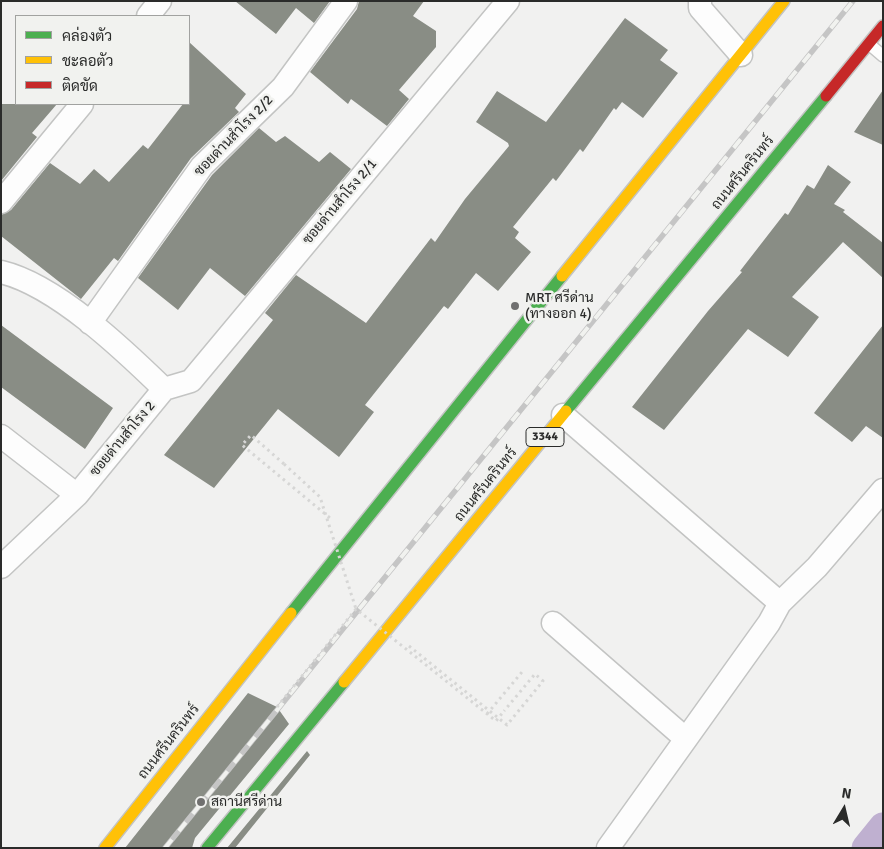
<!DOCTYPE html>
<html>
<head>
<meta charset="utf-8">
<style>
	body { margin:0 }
	#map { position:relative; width:884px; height:849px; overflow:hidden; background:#f1f1f0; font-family:Signika,Sarabun,sans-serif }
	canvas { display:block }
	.frame { position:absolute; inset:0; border:2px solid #2a2b2a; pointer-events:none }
	.legend { position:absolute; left:15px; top:15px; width:175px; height:90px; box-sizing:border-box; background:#f1f2ef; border:1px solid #a1a2a0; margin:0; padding:6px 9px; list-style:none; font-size:15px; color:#2a2b2a }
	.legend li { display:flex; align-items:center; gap:10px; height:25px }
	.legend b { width:25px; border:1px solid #a1a2a0 }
	.north { position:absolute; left:819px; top:784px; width:50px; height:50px; -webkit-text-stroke:4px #f1f2ef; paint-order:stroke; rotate:9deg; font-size:14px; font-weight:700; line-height:20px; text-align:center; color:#2a2b2a }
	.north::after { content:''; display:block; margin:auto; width:18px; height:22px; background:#2a2b2a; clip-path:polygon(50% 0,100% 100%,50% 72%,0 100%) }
</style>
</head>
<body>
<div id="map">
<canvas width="884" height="849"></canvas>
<div class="frame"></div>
<ul class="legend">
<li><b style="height:6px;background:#4caf50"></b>คล่องตัว</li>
<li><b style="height:6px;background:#ffc107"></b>ชะลอตัว</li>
<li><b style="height:6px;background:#c62828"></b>ติดขัด</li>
</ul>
<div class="north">N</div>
</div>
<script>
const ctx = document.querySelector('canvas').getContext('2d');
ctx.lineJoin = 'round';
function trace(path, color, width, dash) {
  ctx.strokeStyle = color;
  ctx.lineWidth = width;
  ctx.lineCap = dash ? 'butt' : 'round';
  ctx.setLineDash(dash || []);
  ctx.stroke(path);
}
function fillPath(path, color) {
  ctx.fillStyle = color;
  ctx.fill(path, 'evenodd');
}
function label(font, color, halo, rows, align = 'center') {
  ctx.font = font + ' Signika,Sarabun,sans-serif';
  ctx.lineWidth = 5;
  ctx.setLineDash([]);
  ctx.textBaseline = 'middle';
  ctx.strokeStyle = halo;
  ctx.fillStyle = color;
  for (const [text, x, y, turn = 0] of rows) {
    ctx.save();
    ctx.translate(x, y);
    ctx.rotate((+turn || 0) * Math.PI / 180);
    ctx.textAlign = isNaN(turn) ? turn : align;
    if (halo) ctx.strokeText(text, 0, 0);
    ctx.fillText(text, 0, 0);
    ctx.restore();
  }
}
const canal = new Path2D(`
	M866 848 883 827`);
const building = new Path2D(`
	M235 1H330L314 23 296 8 276 34Z
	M359 1H424L413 16 436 31V47L399 90 409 99 387 126 351 99 348 104 310 72 357 9Z
	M625 18 668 50 660 60 678 73 643 118 622 102 616 110 614 108 583 152 580 149 556 181 553 178 513 227 519 232 515 238 531 252 498 291 476 273 448 309 444 306 365 405 374 412 339 457 278 409 214 488 164 455 273 320 265 313 296 275 366 323 431 238 435 242 465 199 509 146 508 143 476 122 497 91 546 122Z
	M189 42 246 94 235 108 239 112 191 158 118 261 114 258 81 299 1 236V215L11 210 50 163 80 184 94 169 109 182 143 145 148 149 183 104H189Z
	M883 90V145L854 132Z
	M1 104H57L32 133 37 137 1 181Z
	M259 128 276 142 285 136 319 162 330 152 351 169 245 296 210 268 178 310 138 278 212 175Z
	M828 165 851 182 834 204 845 210 843 212 883 243V278L843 242 792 297 819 317 788 357 748 329 664 430 632 407 708 311 742 272 740 271 785 213 788 215 807 185 814 189Z
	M1 325 113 408 85 449 1 387Z
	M883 325V438L866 426 852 442 814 413Z
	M248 693 277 707 289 724 195 838 192 848H125Z
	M307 751 310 755 235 848H227Z`);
const path = new Path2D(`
	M284 464 251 435 242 445 330 518
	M409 646 507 725 543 681 535 674 504 711`);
const lane = new Path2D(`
	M869 44 883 56`);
const street = new Path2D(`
	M700 1V8L741 55
	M148 16 160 1
	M1 202 82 104
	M1 272C56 285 124 350 164 389L77 495 1 567
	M90 323 202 166 283 87 346 1
	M164 389 191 381 508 1
	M563 415 780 603 817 567 883 490
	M1 436 77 495
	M553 623 686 739
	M608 848 769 623 780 603`);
const fast = new Path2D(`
	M566 411 826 96
	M291 613 562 276
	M207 848 344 682`);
const slow = new Path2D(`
	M562 276 784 1
	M344 682 566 411
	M105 848 291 613`);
const jam = new Path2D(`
	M826 96 883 26`);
const rail = new Path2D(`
	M165 848 853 1`);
const pathBridge = new Path2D(`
	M284 464 320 497 356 609
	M277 707 356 609 496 721 504 711
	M487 714 522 672`);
const markers = [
	[515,306,5,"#70706f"],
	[201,802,5,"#70706f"]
];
const shields = [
	[545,437,38]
];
const shieldNames = [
	["3344",545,437]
];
const streetNames = [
	["ซอยด่านสำโรง 2/2",234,136,-46],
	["ถนนศรีนครินทร์",743,173,-51],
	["ซอยด่านสำโรง 2/1",340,202,-50],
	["ซอยด่านสำโรง 2",123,439,-50],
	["ถนนศรีนครินทร์",486,485,-51],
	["ถนนศรีนครินทร์",169,742,-52]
];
const poiNames = [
	["MRT ศรีด่าน",525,298],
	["(ทางออก 4)",525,314],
	["สถานีศรีด่าน",211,802]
];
trace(canal, '#bfb0d0', 29);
fillPath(building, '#898d85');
trace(lane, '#c3c4c3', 14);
trace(street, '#c3c4c3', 25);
trace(fast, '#c3c4c3', 14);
trace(slow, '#c3c4c3', 14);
trace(jam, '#c3c4c3', 14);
trace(path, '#d6d6d5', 3, [2.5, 4]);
trace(lane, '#fdfdfd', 11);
trace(street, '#fdfdfd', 22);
trace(fast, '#4caf50', 11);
trace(slow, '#ffc107', 11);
trace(jam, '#c62828', 11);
trace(rail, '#c5c5c5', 5.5);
trace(rail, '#f1f2ef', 4, [11]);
trace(pathBridge, '#d6d6d5', 3, [2.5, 4]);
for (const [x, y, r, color] of markers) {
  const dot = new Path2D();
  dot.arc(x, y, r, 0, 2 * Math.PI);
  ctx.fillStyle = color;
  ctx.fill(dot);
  trace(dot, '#f1f2ef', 2);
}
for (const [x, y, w] of shields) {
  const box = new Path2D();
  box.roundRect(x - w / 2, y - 9.5, w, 19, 4);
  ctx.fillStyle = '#f1f2ef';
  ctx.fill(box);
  trace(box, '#2a2b2a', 1);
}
label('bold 12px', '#2a2b2a', null, shieldNames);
label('14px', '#2a2b2a', '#f1f2ef', streetNames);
label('14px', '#2a2b2a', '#f1f2ef', poiNames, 'left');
</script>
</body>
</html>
